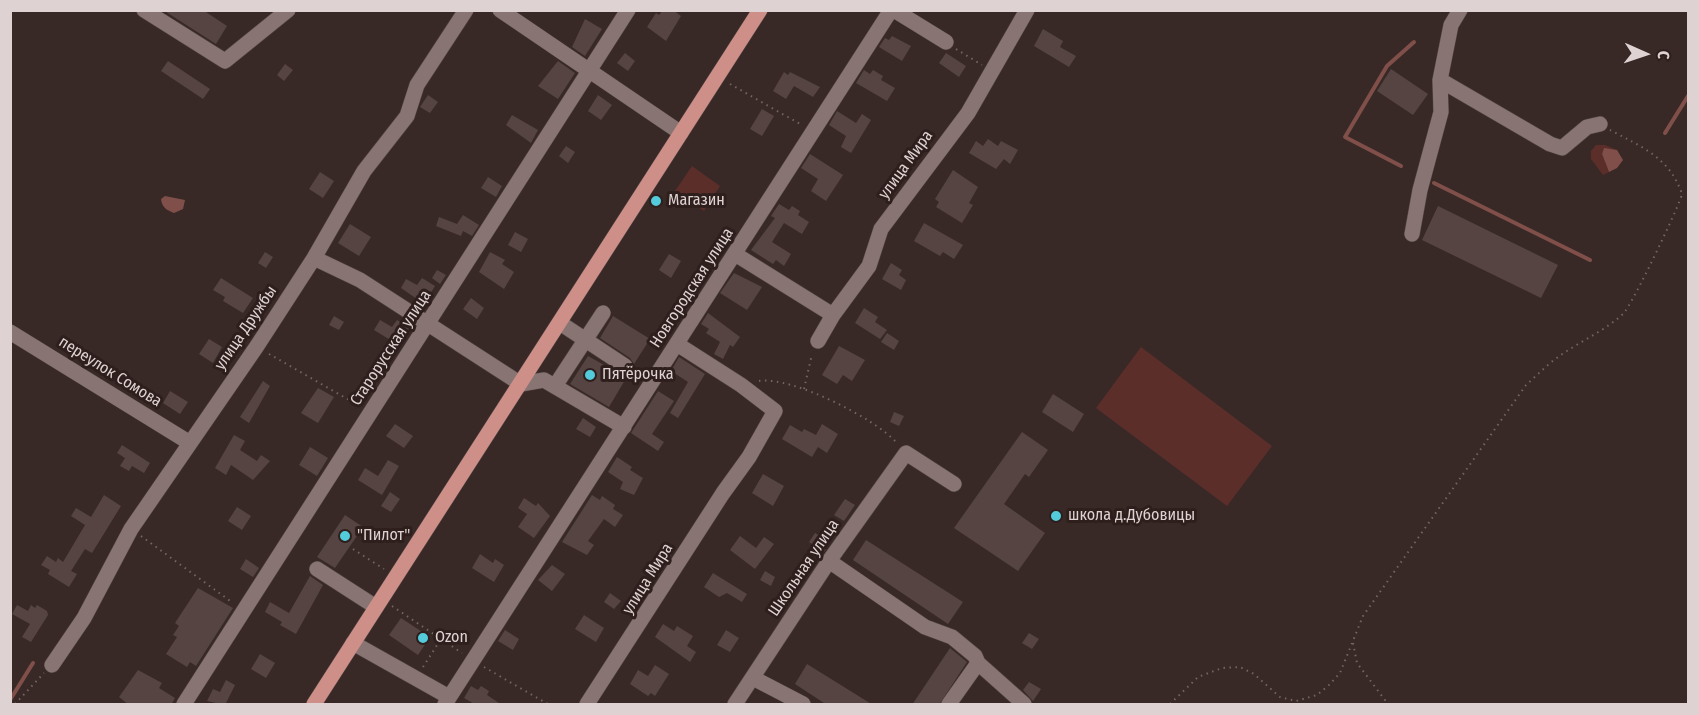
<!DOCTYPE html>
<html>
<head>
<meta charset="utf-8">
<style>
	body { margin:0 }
	#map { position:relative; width:1699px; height:715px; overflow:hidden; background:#382927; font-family:"Fira Sans Condensed",sans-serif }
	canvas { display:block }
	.frame { position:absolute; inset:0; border:12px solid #ded3d2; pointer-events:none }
	.north { position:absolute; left:1615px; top:24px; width:60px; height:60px; -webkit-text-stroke:4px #2e1f1d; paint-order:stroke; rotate:93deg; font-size:16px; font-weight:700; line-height:24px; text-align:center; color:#ded3d2 }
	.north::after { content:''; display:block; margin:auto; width:21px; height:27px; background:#ded3d2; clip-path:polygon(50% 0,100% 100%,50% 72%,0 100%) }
</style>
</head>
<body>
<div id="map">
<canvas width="1699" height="715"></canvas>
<div class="frame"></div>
<div class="north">С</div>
</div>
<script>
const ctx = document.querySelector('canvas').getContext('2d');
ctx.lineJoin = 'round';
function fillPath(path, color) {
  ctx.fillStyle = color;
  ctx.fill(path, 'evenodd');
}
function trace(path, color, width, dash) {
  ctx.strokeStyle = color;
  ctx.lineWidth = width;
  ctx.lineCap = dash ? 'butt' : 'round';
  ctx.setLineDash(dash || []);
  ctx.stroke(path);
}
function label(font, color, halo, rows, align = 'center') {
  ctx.font = font + ' "Fira Sans Condensed",sans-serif';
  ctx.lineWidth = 6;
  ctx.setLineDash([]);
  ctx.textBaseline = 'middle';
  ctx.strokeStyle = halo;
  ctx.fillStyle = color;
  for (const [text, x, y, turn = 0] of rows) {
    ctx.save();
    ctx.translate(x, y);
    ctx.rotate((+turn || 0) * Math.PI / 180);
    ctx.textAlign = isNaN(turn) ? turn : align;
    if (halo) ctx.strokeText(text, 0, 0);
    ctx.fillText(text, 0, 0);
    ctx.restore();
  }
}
const green = new Path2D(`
	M1596 145H1605L1617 150 1604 149 1602 154 1609 172 1603 175 1591 159V151Z
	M692 166 720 186 704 211 675 191Z
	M1141 347 1272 446 1227 506 1096 408Z`);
const water = new Path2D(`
	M1604 148 1617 150 1623 160 1617 168 1609 172 1602 154Z
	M165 196 185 200 183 209 174 213C167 210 162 208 161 199Z`);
const stream = new Path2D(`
	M1665 133 1688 96
	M1401 166 1345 137 1387 66 1414 42
	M1434 183 1590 260
	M10 700 33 663`);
const building = new Path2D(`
	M163 10H203L227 26 216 44Z
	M663 10H673L681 16 666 41 647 27 656 13 659 15Z
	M585 19 602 29 585 56 572 47Z
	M1043 29 1063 41 1060 47 1076 56 1069 67 1034 46Z
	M892 36 911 46 902 61 879 47 885 38 889 40Z
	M625 53 635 61 628 71 617 63Z
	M946 53 966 66 959 77 939 63Z
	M168 61 210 89 203 99 161 71Z
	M558 61 575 73 558 99 538 86Z
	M285 64 293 70 284 81 277 75Z
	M1391 69 1428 94 1413 115 1377 91Z
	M864 70 870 74 873 70 883 76 881 80 895 88 887 101 856 83Z
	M784 72 788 75 790 72 820 87 813 97 794 86 786 99 773 91Z
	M428 95 438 102 430 113 420 107Z
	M598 95 612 105 601 120 588 111Z
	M762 109 774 116 762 136 750 129Z
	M837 111 856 123 862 114 871 120 851 153 841 147 846 136 829 125Z
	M512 115 538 130 531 143 506 125Z
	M988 139 998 146 1001 141 1018 150 1010 164 1004 159 996 169 969 153 976 141 983 146Z
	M566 146 575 152 568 163 559 156Z
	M810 154 843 175 826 201 811 191 818 179 801 168Z
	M953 170 978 187 969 203 973 205 962 223 936 207 939 202 935 199Z
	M320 172 334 181 323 198 309 189Z
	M488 177 502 186 496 197 481 188Z
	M779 204 789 210 792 206 800 211 798 215 809 222 802 234 784 223 772 242 791 254 784 266 776 260 773 264 751 250 775 218 771 216Z
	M1438 206 1558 265 1541 298 1422 240Z
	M463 215 479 225 472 236 463 231 461 236 436 226 439 217 457 224Z
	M924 223 963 245 954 259 943 252 940 256 914 241Z
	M350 224 371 237 359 256 338 243Z
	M515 232 528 239 521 252 508 245Z
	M265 252 273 257 266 268 258 263Z
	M490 252 505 260 502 264 514 272 504 289 479 272Z
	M669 254 681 261 671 278 659 270Z
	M891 263 902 270 899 275 906 280 901 290 882 279Z
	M437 270 446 275 440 284 432 278Z
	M734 273 762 287 747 310 720 293Z
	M221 278 253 298 243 313 223 301 225 297 213 290Z
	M422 278 435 286 424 304 401 288 406 279 417 285Z
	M471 298 484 308 477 319 463 309Z
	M864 308 878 317 875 322 887 330 880 339 855 323Z
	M708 313 740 337 733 347 730 345 723 359 714 354 720 342 706 333 709 329 701 324Z
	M334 316 344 322 339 330 329 325Z
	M613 316 650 339 634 364 630 358 600 338Z
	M380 320 392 327 397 320 411 328 400 346 374 330Z
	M887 333 899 341 894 350 881 342Z
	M209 339 222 347 213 363 199 354Z
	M839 346 865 360 852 381 843 375 837 384 822 375Z
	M588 356 620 374 628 375 609 407 570 384Z
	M679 357 705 374 678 418 670 413 688 382 671 371Z
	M263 381 270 386 249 423 240 417Z
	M318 388 334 397 318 423 301 413Z
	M170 391 188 402 180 414 163 403Z
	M658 391 674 401 652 434 664 442 658 451 631 433Z
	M1053 394 1084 414 1073 432 1042 412Z
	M894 412 904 416 899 426 890 422Z
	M583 418 596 427 590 437 576 429Z
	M395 424 413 436 404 448 386 436Z
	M822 424 838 434 827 453 818 447 812 457 782 439 790 425 802 432 804 429 816 435Z
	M1022 432 1048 450 1029 477 1025 474 1004 504 1045 533 1018 571 954 528Z
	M234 435 245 441 240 450 257 461 261 455 270 461 253 480 231 465 226 475 215 468Z
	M122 445 150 463 144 473 132 466 129 471 120 466 125 458 117 453Z
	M310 447 328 458 317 476 299 465Z
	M617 457 632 467 630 470 643 478 634 495 620 489 623 482 608 472Z
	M388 460 399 466 382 495 358 480 365 468 378 476Z
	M763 474 784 486 773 506 752 493Z
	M390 492 400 499 391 512 381 506Z
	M104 495 121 506 92 553 85 549 71 571 77 574 69 587 48 574 50 570 41 565 47 556 56 562 58 558 63 562 85 525 71 516 76 508 91 517Z
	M592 495 600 500 602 496 615 505 613 509 623 515 615 527 604 519 588 541 594 545 587 555 562 542Z
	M524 498 536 506 538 503 550 516 534 538 518 527 527 514 518 508Z
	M845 499 855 505 844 521 834 515Z
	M237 507 251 516 242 530 228 521Z
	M345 515 363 527 335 568 317 557Z
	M815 533 830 542 824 552 809 542Z
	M740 536 756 548 764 537 774 544 755 569 730 550Z
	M866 540 963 602 948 624 853 560Z
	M665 549 672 554 661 572 653 567Z
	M480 554 493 563 495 559 504 565 494 582 472 568Z
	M246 559 259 568 253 577 240 569Z
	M552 565 565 574 552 591 538 580Z
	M765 571 775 577 771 586 760 580Z
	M713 573 747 594 742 602 727 593 719 597 704 587Z
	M310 576 323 585 296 634 280 625 282 622 265 612 270 602 289 613Z
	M198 588 233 608 196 666 190 662 187 667 166 654 177 637 173 635 179 626 175 623Z
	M610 593 621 601 614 609 604 602Z
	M17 605 28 611 31 605 35 608 37 605 47 611 48 615 31 642 22 637 30 624 12 614Z
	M584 615 604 628 596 642 575 629Z
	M401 618 430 637 418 655 389 635Z
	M663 624 674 631 677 626 693 636 687 646 696 652 690 662 655 637Z
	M505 630 519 639 513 650 498 641Z
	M726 630 739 638 730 652 717 645Z
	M1029 633 1039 639 1032 649 1022 643Z
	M950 648 967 662 939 705H912Z
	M260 654 275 663 266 678 251 669Z
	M807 664 873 705H827L795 684Z
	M655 665 669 674 655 696 651 693 648 696 630 684 638 670 648 676Z
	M138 670 162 683 159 688 175 698 171 705H129L119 697Z
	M226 680 235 685 225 705 207 701 213 689 220 692Z
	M1029 682 1041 689 1033 701 1023 690Z
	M471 686 478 690 481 686 489 691 487 695 502 705H476L464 698Z`);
const path = new Path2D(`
	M956 49 982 65
	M730 84 800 124
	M269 354 358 405
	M759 381C792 376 874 418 896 442
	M804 389 812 354
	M141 536 233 603
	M353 549 384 569
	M392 606 462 653
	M1353 643 1357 663 1388 704
	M423 667 441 639
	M484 667 548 704
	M15 704 44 673
	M1170 704 1198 677 1222 668 1240 667 1254 674 1280 697 1296 701 1317 695 1329 685 1340 673 1363 616 1526 385C1535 377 1544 368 1554 360 1576 343 1602 333 1623 314 1631 307 1679 207 1682 194 1670 158 1642 147 1610 130`);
const minor = new Path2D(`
	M144 10 225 61 288 10
	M500 10 681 133
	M894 10 946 42
	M1440 80 1550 144 1562 148 1587 127 1600 124
	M1412 234 1420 190 1441 112 1440 80 1451 25 1460 10
	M735 254 833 315
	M314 258 360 280 521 384 544 380 624 427
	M560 323 625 366
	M10 332 190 443
	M818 341 833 315 869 266 881 229 968 113 1027 10
	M555 386 603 313
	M829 561 925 627 952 637 975 656 978 663 949 704
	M317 569 376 607
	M353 643 449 697
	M978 663 1024 704
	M52 665 84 618 131 529 257 346 314 258 364 171 407 116 417 85 466 10
	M753 678 803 704
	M184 704 628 10
	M445 704 891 10
	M587 704 723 493 749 457 775 411 741 385 677 344
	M735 704 829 561 906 453 954 484`);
const major = new Path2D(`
	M314 704 760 10`);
const markers = [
	[656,201,6,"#53cbda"],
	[590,375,6,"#53cbda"],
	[1056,516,6,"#53cbda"],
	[345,536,6,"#53cbda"],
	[423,638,6,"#53cbda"]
];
const streetNames = [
	["улица Мира",906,165,-54],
	["Новгородская улица",692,288,-57],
	["улица Дружбы",246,328,-56],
	["Старорусская улица",391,348,-57],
	["переулок Сомова",110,372,32],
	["Школьная улица",804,568,-56],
	["улица Мира",648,579,-58]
];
const poiNames = [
	["Магазин",668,201],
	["Пятёрочка",602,375],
	["школа д.Дубовицы",1068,516],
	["\"Пилот\"",357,536],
	["Ozon",435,638]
];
fillPath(green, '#5b2e2a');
fillPath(water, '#804f49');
trace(stream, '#804f49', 4);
fillPath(building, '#554442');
trace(minor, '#544746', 16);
trace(major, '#544746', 16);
trace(path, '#736563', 2, [1.5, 4.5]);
trace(minor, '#887573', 15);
trace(major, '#ce8f88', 15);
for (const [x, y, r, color] of markers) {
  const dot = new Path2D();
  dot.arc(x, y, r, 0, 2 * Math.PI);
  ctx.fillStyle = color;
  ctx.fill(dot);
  trace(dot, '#2e1f1d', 2);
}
label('16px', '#ded3d2', '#2e1f1d', streetNames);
label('16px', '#ded3d2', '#2e1f1d', poiNames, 'left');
</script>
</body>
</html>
